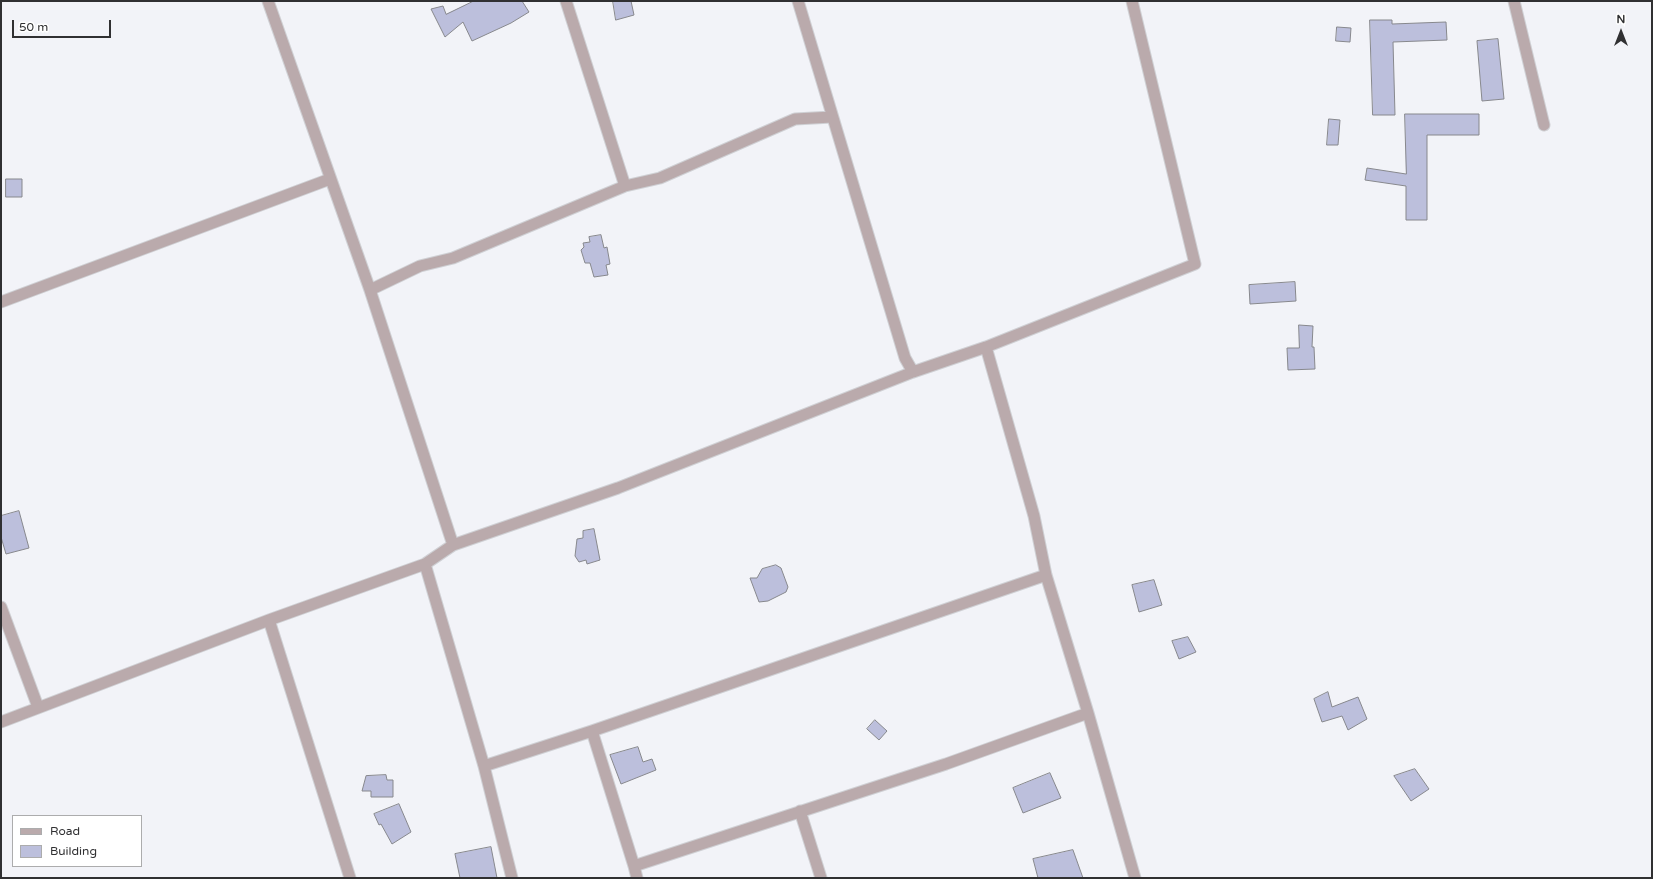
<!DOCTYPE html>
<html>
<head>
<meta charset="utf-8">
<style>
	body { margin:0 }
	#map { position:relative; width:1653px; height:879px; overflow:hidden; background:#f2f3f8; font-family:"Varela Round",sans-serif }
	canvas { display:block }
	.frame { position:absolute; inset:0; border:2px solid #303032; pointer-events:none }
	.legend { position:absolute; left:12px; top:815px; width:130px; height:52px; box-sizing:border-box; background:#fff; border:1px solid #acacad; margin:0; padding:5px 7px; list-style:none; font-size:12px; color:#303032 }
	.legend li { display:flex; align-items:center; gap:8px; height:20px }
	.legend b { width:20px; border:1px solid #acacad }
	.north { position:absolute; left:1601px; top:12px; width:40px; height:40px; -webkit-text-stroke:3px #fff; paint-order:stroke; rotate:0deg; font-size:11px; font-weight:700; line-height:16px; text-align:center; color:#303032 }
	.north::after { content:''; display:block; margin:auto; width:14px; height:18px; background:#303032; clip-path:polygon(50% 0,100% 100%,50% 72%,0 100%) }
	.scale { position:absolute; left:12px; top:20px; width:99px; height:18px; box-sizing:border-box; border:2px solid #303032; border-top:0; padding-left:5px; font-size:12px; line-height:14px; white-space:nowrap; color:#303032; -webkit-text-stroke:3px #fff; paint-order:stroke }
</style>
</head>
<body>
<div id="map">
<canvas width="1653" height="879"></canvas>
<div class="frame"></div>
<ul class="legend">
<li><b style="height:5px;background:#baaaac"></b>Road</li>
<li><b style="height:11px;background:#bcbfdc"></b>Building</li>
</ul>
<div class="north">N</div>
<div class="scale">50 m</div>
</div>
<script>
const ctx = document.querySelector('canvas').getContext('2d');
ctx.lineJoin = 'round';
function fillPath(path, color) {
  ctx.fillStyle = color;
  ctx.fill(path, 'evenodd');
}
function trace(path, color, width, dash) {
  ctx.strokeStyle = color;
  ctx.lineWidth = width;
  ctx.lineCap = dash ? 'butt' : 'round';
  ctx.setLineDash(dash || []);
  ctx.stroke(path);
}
const building = new Path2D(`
	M474 1H522L529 12 511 23 472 41 463 22 445 37 431 9 443 6 446 14Z
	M613 1H631L634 15 616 20Z
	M1370 20H1392V24L1446 22 1447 40 1393 42 1395 115H1373Z
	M1337 27 1351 28 1350 42 1336 41Z
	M1498 39 1504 99 1482 101 1477 41Z
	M1405 114H1479V135H1427V220H1406V186L1365 180 1367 168 1406 174Z
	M1329 119 1340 120 1338 145H1327Z
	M6 179H22V197H6Z
	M601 235 604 248 607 247 610 264 606 265 608 275 594 277 590 263H585L581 250 584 247 583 243 590 242 589 237Z
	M1295 282 1296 301 1250 304 1249 285Z
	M1299 325 1313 326 1312 347H1314L1315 369 1288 370 1287 348H1299Z
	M19 511 29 548 6 554 1 537V516Z
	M594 529 600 560 587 564 586 560 579 562 575 556 577 539 583 538V531Z
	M776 565 781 568 788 587 786 592 768 601 759 602 750 578H757L762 569Z
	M1154 580 1162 605 1139 612 1132 585Z
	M1188 637 1196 652 1179 659 1172 641Z
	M1328 692 1332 707 1358 697 1367 719 1348 730 1342 716 1322 722 1314 699Z
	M875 720 887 731 879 740 867 729Z
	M638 747 643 762 652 759 656 770 621 784 610 755Z
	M1415 769 1429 789 1411 801 1394 776Z
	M1050 773 1061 798 1023 813 1013 788Z
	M386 775 387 780H393V797H371V791H362L366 776Z
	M399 804 411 832 392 844 381 824 379 825 374 814Z
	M491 847 497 878H460L455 854Z
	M1073 850 1083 878H1038L1033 859Z`);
const minor = new Path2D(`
	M268 1 370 290 453 545
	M566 1 625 186
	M798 1 905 358 913 372
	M1514 1 1544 125
	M370 290 420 266 453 258 625 186 660 178 795 119 832 117
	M1 302 330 179
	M986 347 1034 516 1046 575 1088 713 1135 878
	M425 564 484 766 512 878
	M1 607 38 707
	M269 620 350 878
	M1 722 269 620 425 564 453 545 618 488 913 372 986 347 1195 264 1132 1
	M592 731 634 866
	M484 766 592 731 1046 575
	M800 811 821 878
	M637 878 634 866 946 764 1088 713`);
fillPath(building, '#bcbfdc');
trace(building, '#87888d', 1);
trace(minor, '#cfd0d4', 13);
trace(minor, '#baaaac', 11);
</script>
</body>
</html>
